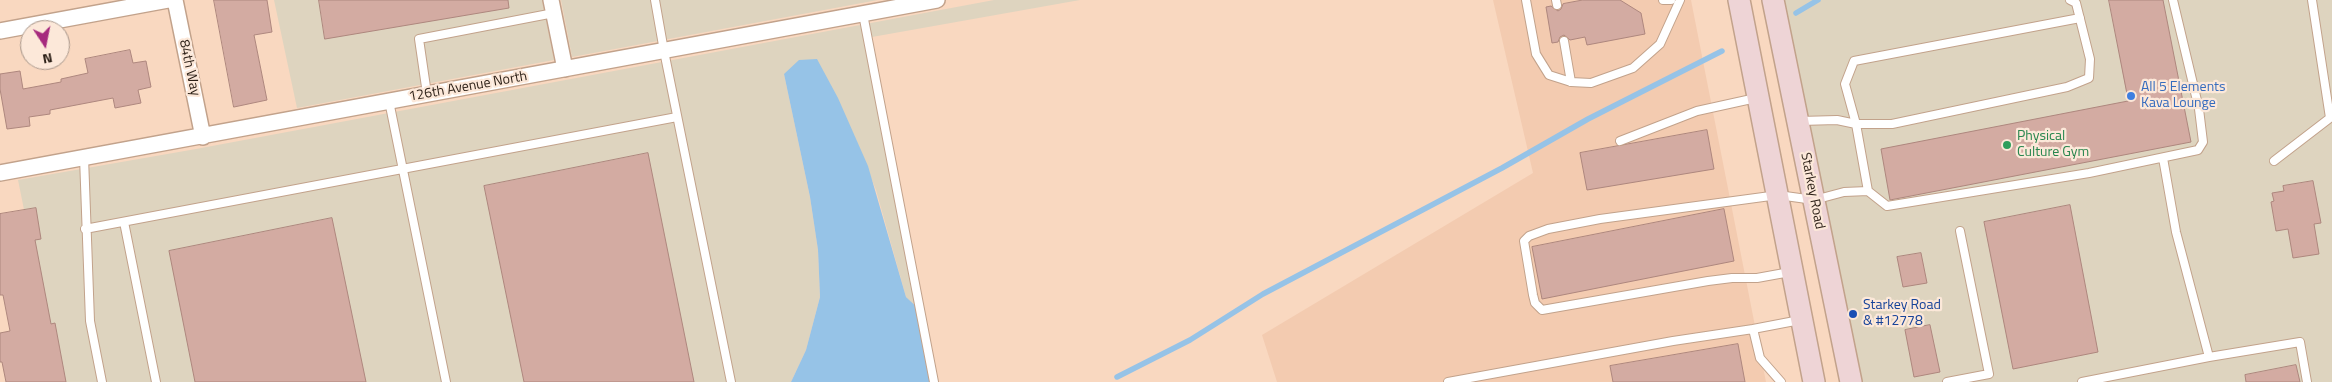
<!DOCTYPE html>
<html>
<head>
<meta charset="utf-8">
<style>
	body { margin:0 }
	#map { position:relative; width:2332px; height:382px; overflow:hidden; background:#f9d8c0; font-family:"Titillium Web",sans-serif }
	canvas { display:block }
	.north { position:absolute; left:20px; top:20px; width:50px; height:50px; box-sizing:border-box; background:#fce8d9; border:1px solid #a8978b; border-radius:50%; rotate:169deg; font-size:14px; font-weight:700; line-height:20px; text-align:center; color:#2a1e15 }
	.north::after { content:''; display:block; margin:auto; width:18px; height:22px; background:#a62a7e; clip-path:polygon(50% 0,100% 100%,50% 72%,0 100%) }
</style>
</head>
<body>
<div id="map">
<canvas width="2332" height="382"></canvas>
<div class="north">N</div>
</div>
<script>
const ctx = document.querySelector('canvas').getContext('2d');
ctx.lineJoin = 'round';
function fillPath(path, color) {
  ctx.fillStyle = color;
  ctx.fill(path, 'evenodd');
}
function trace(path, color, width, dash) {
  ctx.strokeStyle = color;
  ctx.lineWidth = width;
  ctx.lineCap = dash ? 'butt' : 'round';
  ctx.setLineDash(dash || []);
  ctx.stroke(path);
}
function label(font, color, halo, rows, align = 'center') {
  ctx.font = font + ' "Titillium Web",sans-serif';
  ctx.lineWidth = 4.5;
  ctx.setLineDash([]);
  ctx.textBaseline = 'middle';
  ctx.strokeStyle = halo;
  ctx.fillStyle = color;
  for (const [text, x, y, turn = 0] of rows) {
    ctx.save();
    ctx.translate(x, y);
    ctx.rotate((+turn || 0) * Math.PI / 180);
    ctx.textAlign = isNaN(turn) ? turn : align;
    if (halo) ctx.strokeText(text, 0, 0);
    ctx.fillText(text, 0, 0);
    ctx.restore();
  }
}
const built = new Path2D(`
	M1493 0H1691L1766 382H1277L1262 335 1533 173Z`);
const industrial = new Path2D(`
	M274 0H542L554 60 297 108Z
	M561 0H878L572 57Z
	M994 0H1080L872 37 920 310 906 297 876 190 854 135 784 74 810 197 818 250 820 297 806 350 791 382H59L18 180 196 149Z
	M1783 0H2332V382H1861Z`);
const water = new Path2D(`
	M817 59 838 98 868 166 906 297 920 310 931 382H791L806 350 820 297 818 250 810 197 784 74 799 60Z`);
const stream = new Path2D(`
	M1796 13 1818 0
	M1117 377 1190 340 1263 294 1502 168 1588 119 1722 51`);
const building = new Path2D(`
	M214 0H267L272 32 254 35 267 100 234 107Z
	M319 0H508L509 8 325 39Z
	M1583 0H1620L1641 13 1645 34 1587 45 1585 37 1570 40 1564 35 1560 37 1558 42 1552 43 1546 7 1551 6 1558 11 1561 9 1563 4Z
	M2109 0H2163L2191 142 1890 200 1881 149 2128 101Z
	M130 50 133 63 146 61 151 87 138 90 141 103 115 108 113 98 50 110V114L29 117 30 126 7 129 0 89V74L20 71 23 89 61 82V79L88 73 85 59Z
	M1707 130 1714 169 1587 190 1580 153Z
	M648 153 694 382H524L484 186Z
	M2313 181 2321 223 2314 224 2319 254 2293 258 2288 229 2276 231 2271 202 2274 201 2272 193 2284 191 2283 186Z
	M2070 205 2098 352 2013 369 1984 222Z
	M36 208 41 239 35 240 51 324 55 323 66 382H6L2 362H0V333L10 331 3 295H0V214Z
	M1724 209 1734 261 1542 299 1532 247Z
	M332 218 366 382H195L169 251Z
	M1921 253 1927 283 1903 287 1897 257Z
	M1930 325 1940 372 1914 377 1905 330Z
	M1738 344 1745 382H1613L1610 366Z
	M2296 365 2300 382H2246L2245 375Z`);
const lane = new Path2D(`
	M655 0 664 51 731 382
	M1526 0 1536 54 1549 75 1571 82 1591 83 1633 68 1660 44 1680 0
	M1556 0 1557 5
	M1663 0H1671
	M863 14 934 382
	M1564 41 1571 82
	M427 94 419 39 554 13
	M389 101 446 382
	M1800 121 1837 120 1856 124H1892L2067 87 2089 78 2090 59 2076 3 2070 0
	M1620 141 1697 111 1756 98
	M84 157 90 321 102 382
	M2163 158 2176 232 2209 357
	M2274 161 2330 118 2312 0
	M1868 191 1856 124 1845 84 1854 61 2080 18
	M124 222 156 382
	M85 229 677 117
	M1790 272 1757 278H1732L1708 281 1542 310 1535 303 1533 295 1524 241 1529 236 1548 229 1600 219 1778 195 1814 200 1844 192 1868 191 1887 206 2089 173 2198 150 2203 142 2199 109 2173 0
	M1448 382 1673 341 1753 329
	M1781 382 1760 358 1753 329 1800 320
	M1947 382 1989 374 1960 231
	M2082 382 2209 357 2300 342 2307 382`);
const street = new Path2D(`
	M175 0 203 137
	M551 0 565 69
	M0 31 168 0
	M0 173 937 0`);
const secondary = new Path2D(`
	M1739 0 1814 382
	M1773 0 1851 382`);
const markers = [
	[2131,96,5,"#3f7fe0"],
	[2007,145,5,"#2e9e5b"],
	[1853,314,5,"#1a4fb4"]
];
const streetNames = [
	["84th Way",189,68,78],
	["126th Avenue North",468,87,-10],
	["Starkey Road",1812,191,79]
];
const shopNames = [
	["All 5 Elements",2141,88],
	["Kava Lounge",2141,104]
];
const leisureNames = [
	["Physical",2017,137],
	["Culture Gym",2017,153]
];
const transitNames = [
	["Starkey Road",1863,306],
	["& #12778",1863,322]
];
fillPath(built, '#f3cbb0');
fillPath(industrial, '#ded4bf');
fillPath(water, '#96c3e7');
trace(stream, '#96c3e7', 5.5);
fillPath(building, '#d3aba2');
trace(building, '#ae877e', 1);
trace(lane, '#c2a28b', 10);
trace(street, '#c2a28b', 18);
trace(secondary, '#c2a28b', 24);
trace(lane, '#fff', 8);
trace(street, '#fff', 15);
trace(secondary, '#eed4d6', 21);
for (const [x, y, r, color] of markers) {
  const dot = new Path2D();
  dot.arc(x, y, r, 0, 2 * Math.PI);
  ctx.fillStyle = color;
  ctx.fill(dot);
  trace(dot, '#fce8d9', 2);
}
label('14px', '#2a1e15', '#fce8d9', streetNames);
label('14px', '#366cbe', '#fce8d9', shopNames, 'left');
label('14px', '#27864d', '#fce8d9', leisureNames, 'left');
label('14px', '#164399', '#fce8d9', transitNames, 'left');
</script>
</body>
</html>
